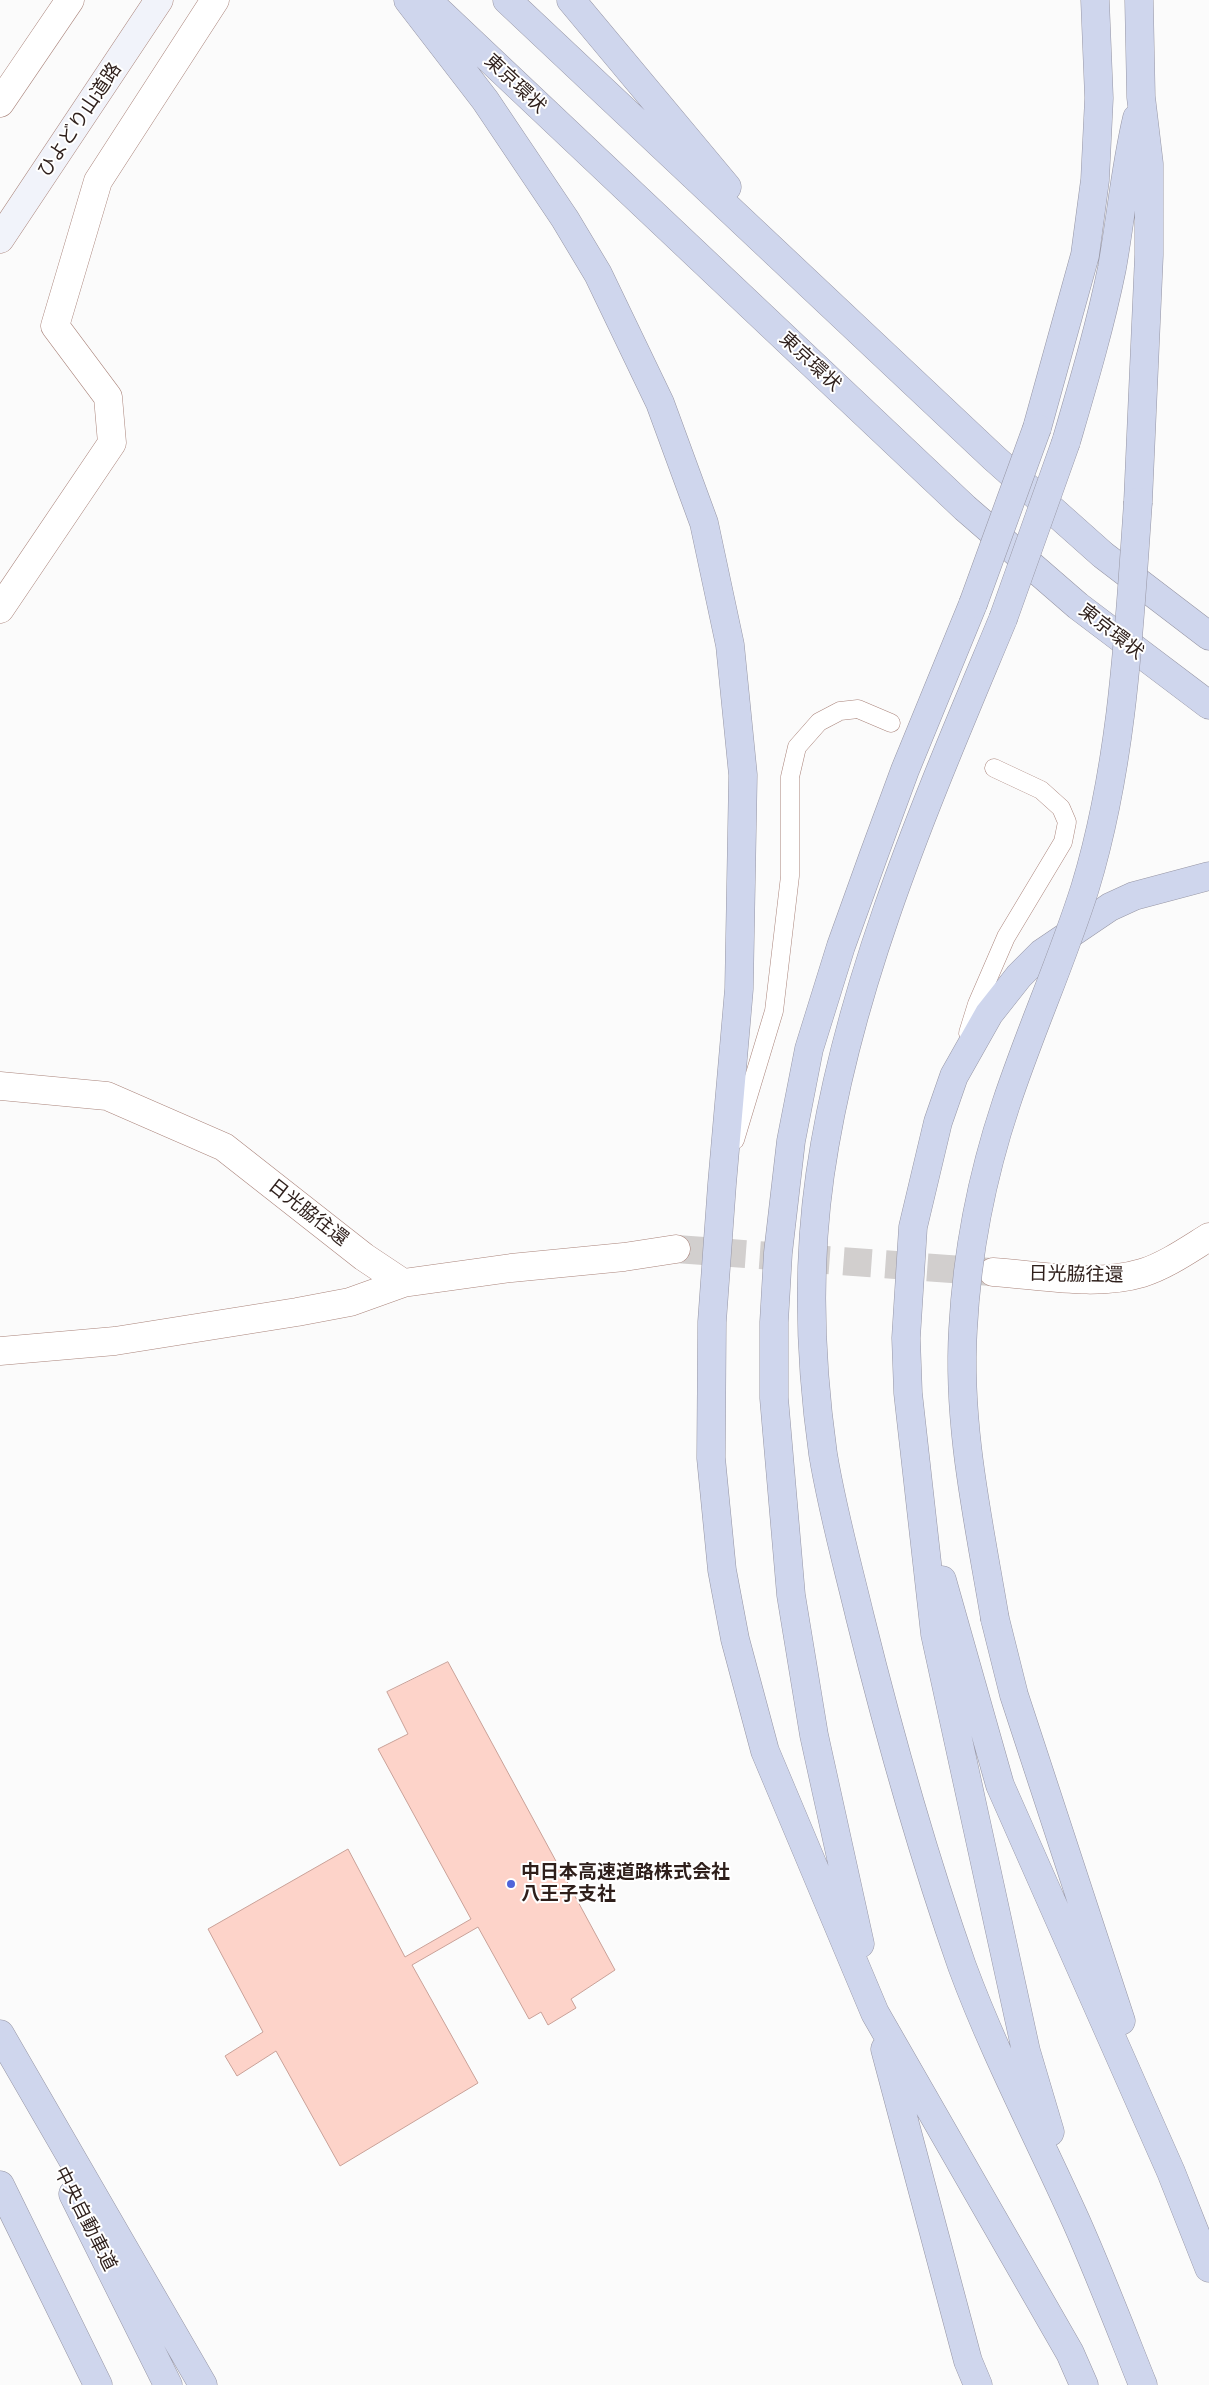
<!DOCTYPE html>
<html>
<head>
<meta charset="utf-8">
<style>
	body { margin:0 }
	canvas { display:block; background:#fbfbfb }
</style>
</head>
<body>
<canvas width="1209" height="2385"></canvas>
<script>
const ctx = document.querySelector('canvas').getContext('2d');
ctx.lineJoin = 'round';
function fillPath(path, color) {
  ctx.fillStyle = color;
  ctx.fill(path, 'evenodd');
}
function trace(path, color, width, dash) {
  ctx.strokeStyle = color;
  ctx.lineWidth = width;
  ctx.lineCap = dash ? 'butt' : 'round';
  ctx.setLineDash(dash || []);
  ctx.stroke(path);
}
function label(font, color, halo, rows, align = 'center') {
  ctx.font = font + ' Karla,"Noto Sans JP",sans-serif';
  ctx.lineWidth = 4;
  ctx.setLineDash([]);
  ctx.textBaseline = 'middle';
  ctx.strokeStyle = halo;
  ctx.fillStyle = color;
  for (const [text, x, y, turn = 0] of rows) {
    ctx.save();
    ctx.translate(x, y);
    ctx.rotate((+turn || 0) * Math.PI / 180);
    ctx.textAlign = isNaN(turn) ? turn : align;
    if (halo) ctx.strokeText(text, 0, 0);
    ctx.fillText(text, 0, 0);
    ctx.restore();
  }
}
const building = new Path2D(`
	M448 1662 615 1970 571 1999 576 2008 548 2025 541 2012 529 2019 478 1927 412 1965 478 2083 340 2166 276 2051 237 2076 225 2056 263 2032 208 1929 348 1849 405 1957 471 1919 378 1749 408 1734 387 1692Z`);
const streetTunnel = new Path2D(`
	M676 1249 991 1272`);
const lane = new Path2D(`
	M968 1033 977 1004 1006 937 1063 842 1067 822 1061 808 1041 790 994 768
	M735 1140 774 1011 790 876V777L797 747 819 722 840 711 858 709 891 723`);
const street = new Path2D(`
	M0 103 70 0
	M0 609 112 443 108 397 55 326 98 181 215 0
	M0 1086 107 1096 224 1147 364 1257 403 1283 511 1268 624 1257 676 1249
	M993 1272C1041 1275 1095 1287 1142 1273 1165 1266 1188 1250 1209 1237
	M0 1351 115 1341 297 1312 350 1302 403 1283`);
const secondary = new Path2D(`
	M0 239 159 0`);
const highway = new Path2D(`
	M408 0 485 100 565 219 598 274 660 403 704 523 730 645 743 775 739 989 722 1184 712 1322 711 1458 722 1570 735 1639 765 1751 875 2013 1070 2353 1084 2385
	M427 0 965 508 1078 606 1209 705
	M507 0 994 458 1103 555 1209 636
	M571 0 727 187
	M1037 428 1085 255 1095 180 1099 98 1095 0
	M1066 442C1083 384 1100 327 1112 268 1121 218 1125 168 1137 118
	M1138 502 1149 255V164L1141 97 1139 0
	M1003 619C928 799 848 980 820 1175 807 1266 810 1362 823 1454 832 1509 847 1563 860 1617 889 1734 922 1852 962 1966 994 2053 1038 2136 1076 2221 1100 2275 1121 2330 1143 2385
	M942 1580 1000 1785 1171 2172 1209 2268
	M995 1619 1014 1695 1121 2021
	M860 1944 814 1735 791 1595 774 1398V1322L778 1253 791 1141 809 1049 841 946 873 857 905 770 973 604
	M0 2034 203 2385
	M885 2049 968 2361 978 2385
	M1050 2132 1026 2051 935 1634 908 1393 906 1338 913 1227 938 1122 954 1076 989 1014 1019 976 1042 953 1110 907 1134 896 1209 876
	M0 2185 98 2385
	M73 2194 168 2385`);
const highwayBridge = new Path2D(`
	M973 604 1037 428
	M1003 619 1066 442
	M995 1619C979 1523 957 1427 963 1329 967 1253 982 1176 1006 1104 1030 1031 1062 961 1085 888 1123 763 1129 631 1138 502`);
const markers = [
	[511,1884,5,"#4f64d9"]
];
const streetNames = [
	["東京環状",515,84,43],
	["ひよどり山道路",80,120,-56],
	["東京環状",810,362,43],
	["東京環状",1111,632,38],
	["日光脇往還",308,1213,38],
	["日光脇往還",1076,1275,1],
	["中央自動車道",85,2219,63]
];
const poiNames = [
	["中日本高速道路株式会社",521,1873],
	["八王子支社",521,1895]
];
fillPath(building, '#fdd3c9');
trace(building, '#c9a198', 1);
trace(streetTunnel, '#d2cfce', 28, [28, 14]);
trace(lane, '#aa847b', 19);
trace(street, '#aa847b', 29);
trace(secondary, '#aa847b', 29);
trace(highway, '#9796a4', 29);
trace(lane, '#fff', 18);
trace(street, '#fff', 28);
trace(secondary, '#f1f3fa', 28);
trace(highway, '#cfd6ed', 28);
trace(highwayBridge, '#9796a4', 29, []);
trace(highwayBridge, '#cfd6ed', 28);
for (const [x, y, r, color] of markers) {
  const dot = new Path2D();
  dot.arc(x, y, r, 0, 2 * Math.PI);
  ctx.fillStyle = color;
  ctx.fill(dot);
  trace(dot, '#fff', 2);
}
label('19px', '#2e1f1b', '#fff', streetNames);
label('bold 19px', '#2e1f1b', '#fff', poiNames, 'left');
</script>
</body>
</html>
